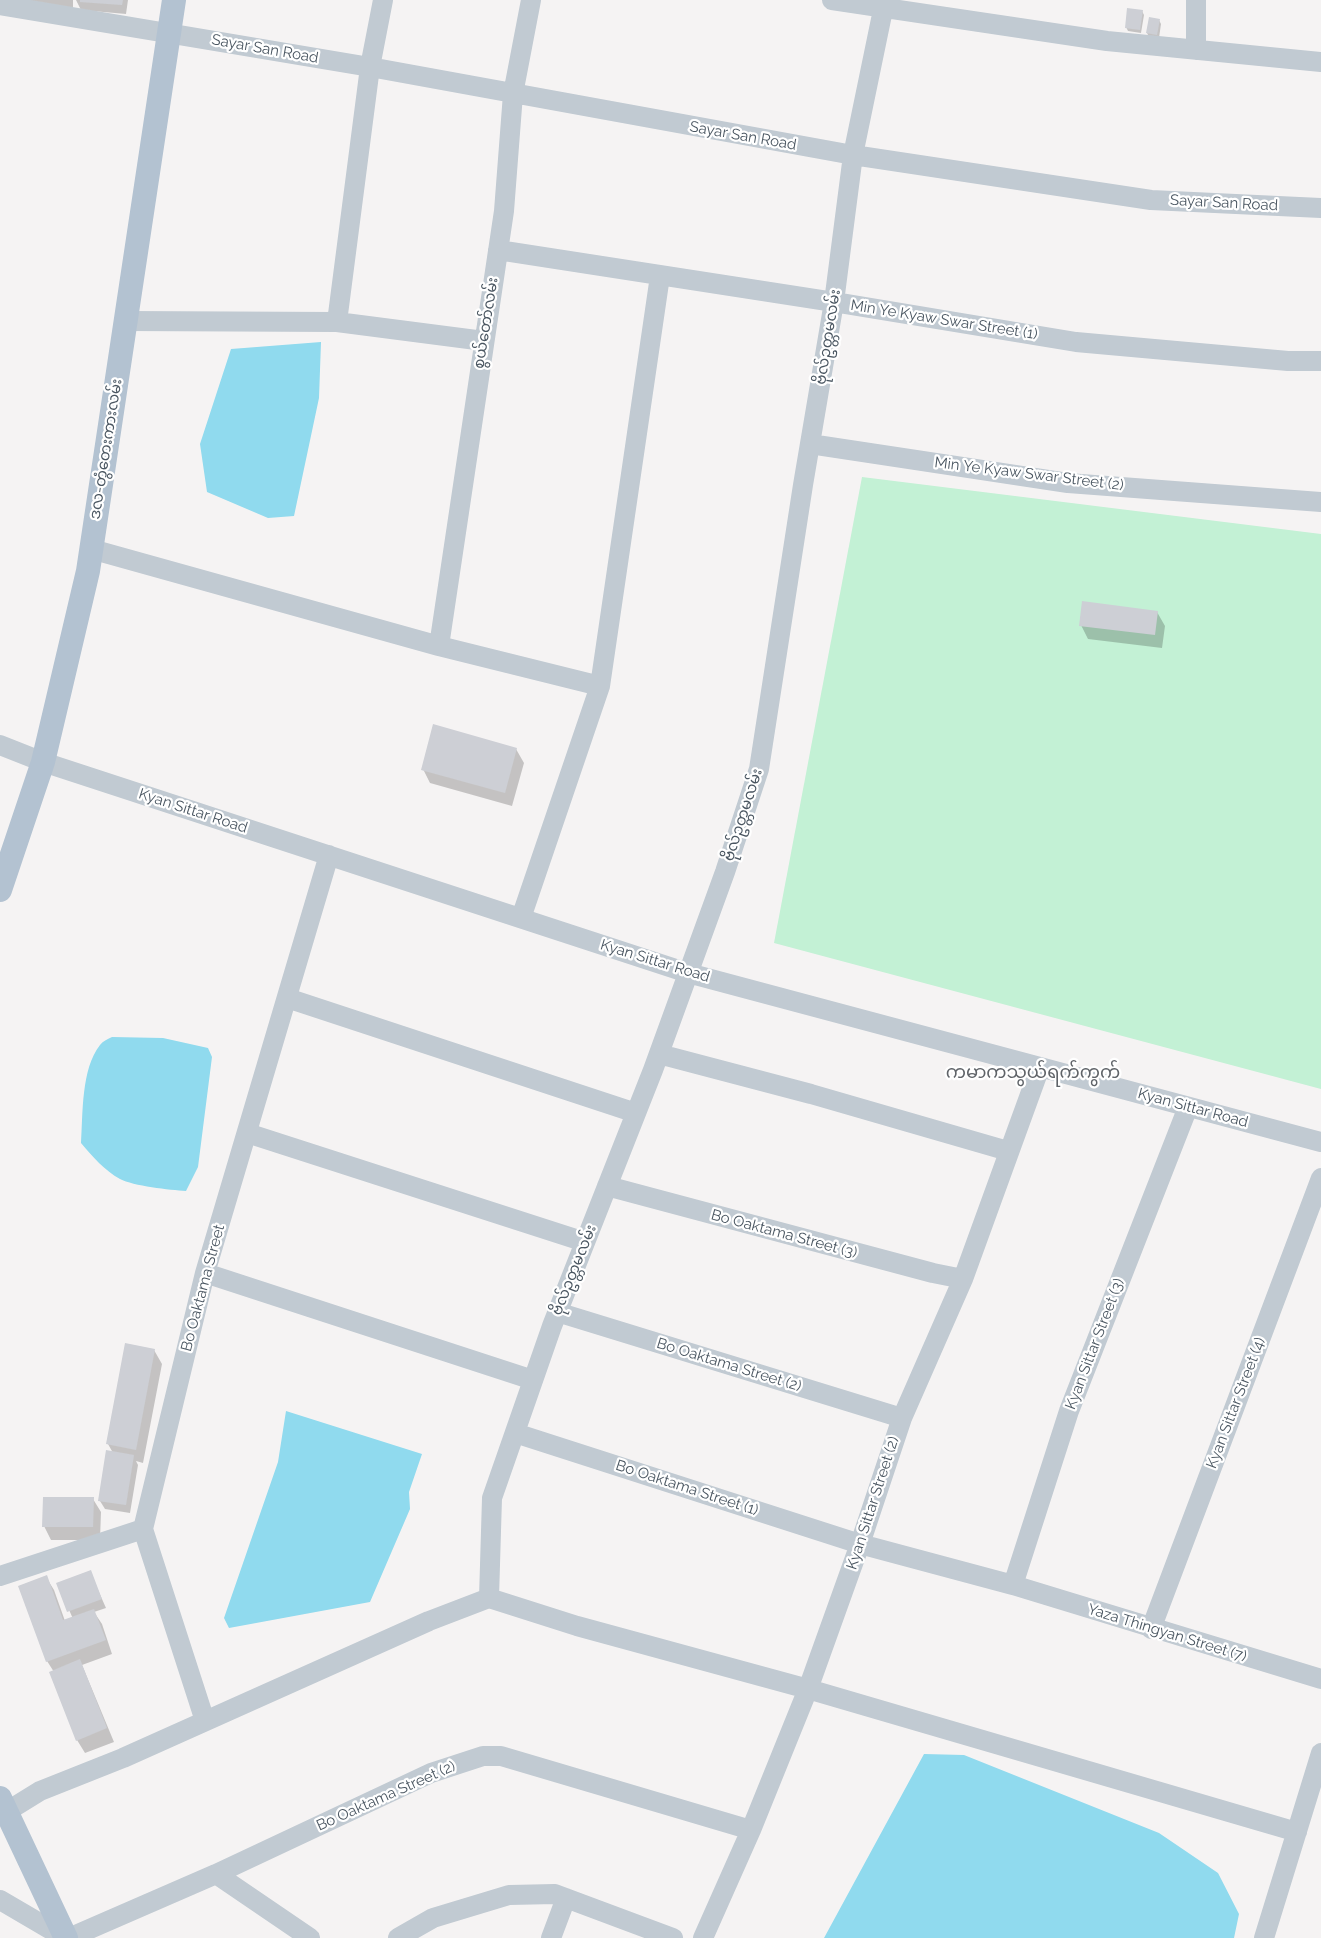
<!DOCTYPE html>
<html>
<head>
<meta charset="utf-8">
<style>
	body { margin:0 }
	canvas { display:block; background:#f5f3f3 }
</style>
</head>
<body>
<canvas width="1321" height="1938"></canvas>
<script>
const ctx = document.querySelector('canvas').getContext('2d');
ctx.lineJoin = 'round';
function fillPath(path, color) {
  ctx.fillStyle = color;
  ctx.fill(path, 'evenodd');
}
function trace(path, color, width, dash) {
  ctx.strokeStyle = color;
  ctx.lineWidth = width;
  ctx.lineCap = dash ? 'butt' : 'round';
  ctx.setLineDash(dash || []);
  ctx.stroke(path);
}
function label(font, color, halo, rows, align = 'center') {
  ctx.font = font + ' Raleway,"Noto Sans Myanmar",sans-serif';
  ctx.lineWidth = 4.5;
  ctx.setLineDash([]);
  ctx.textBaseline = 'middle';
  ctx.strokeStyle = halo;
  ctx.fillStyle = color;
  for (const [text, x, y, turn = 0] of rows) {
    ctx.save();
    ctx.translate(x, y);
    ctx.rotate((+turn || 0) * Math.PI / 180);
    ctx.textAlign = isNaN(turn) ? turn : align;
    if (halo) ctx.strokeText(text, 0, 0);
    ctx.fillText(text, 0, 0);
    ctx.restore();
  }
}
const green = new Path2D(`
	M862 477 1321 534V1089L774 943Z`);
const water = new Path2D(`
	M321 342 319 398 294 516 268 518 207 492 200 444 231 349Z
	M112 1037 163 1038 208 1048 212 1057 198 1167 186 1191C170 1190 133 1186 120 1179 105 1171 92 1156 81 1143 83 1114 81 1069 100 1045 103 1041 108 1039 112 1037Z
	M286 1411 422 1454 409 1492 410 1509 370 1602 229 1628 224 1618 278 1462Z
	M924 1754 964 1755 1159 1833 1218 1873 1239 1914 1234 1938H824Z`);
const shadow = new Path2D(`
	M24 0H73V10Z
	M76 0H128L126 14 81 10Z
	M1142 11 1144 15 1141 33 1128 31 1126 27Z
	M1159 20 1161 24 1159 38 1149 37 1147 33Z
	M1157 612 1165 626 1162 648 1088 639 1081 625Z
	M516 749 524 763 512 806 430 783 423 769Z
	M154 1350 162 1364 143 1463 136 1461 138 1465 130 1513 105 1509 100 1501 113 1453 108 1444Z
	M93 1499 101 1512 100 1540H51L44 1526Z
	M90 1572 106 1608 94 1612 102 1624 112 1654 82 1665 114 1742 85 1753 77 1740 54 1672 47 1661 46 1577 54 1590 65 1621 73 1619 58 1584Z`);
const building = new Path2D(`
	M80 0H123L122 5 80 2Z
	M1127 8 1143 10 1140 30 1125 28Z
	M1149 17 1160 19 1157 35 1146 33Z
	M1082 601 1158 611 1155 635 1079 626Z
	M433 724 517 748 505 793 421 770Z
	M125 1343 155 1349 136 1450 106 1444Z
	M106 1450 134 1455 126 1505 98 1501Z
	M43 1497H94L93 1527H42Z
	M91 1570 102 1599 67 1612 56 1583Z
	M47 1575 63 1620 94 1609 106 1640 46 1662 18 1586Z
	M80 1659 107 1728 76 1741 49 1672Z`);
const minor = new Path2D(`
	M832 0 1107 41 1321 62
	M1196 0V50
	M0 5 370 67 853 155 1151 200 1321 208
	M498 250 834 302 1076 342 1288 361H1321
	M125 321 337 322 484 341
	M337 322 370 67 383 0
	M810 444 1068 483 1321 502
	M91 549 439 646 600 686
	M439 646 504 211 513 94 531 0
	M0 745 43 762 688 973 1321 1142
	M521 918 600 686 660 276
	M287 998 636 1113
	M659 1054 811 1094 1008 1151
	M247 1133 585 1242
	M607 1186 933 1273 963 1279
	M205 1273 533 1380
	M557 1312 902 1418
	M515 1433 860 1544 1013 1585 1321 1679
	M0 1576 143 1529
	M1013 1585 1069 1411 1188 1107
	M489 1598 492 1498 552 1326 653 1070 725 872 759 769 803 485 834 302 853 155 885 0
	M1151 1629 1321 1178
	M205 1721 143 1529 205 1273 329 855
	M6 1812 40 1791 123 1758 429 1621 489 1598 577 1626 808 1689 1297 1832
	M216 1874 310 1938
	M0 1900 65 1938
	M69 1938 216 1874 431 1773 483 1756H501L751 1830
	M398 1938 433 1918 509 1895 555 1894 673 1938
	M551 1938 566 1898
	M703 1938 751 1830 808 1689 860 1544 902 1418 963 1279 1040 1067
	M1264 1938 1321 1753`);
const major = new Path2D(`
	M0 890 43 762 88 571 174 0
	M0 1798 66 1938`);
const streetNames = [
	["Sayar San Road",265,49,10],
	["Sayar San Road",743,136,10],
	["Sayar San Road",1224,203,3],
	["Min Ye Kyaw Swar Street (1)",944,320,9],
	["စွယ်တော်လမ်း",486,323,-81],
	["ဗိုလ်ဥတ္တမလမ်း",828,337,-81],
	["ဒလ-တွံတေးကားလမ်း",106,449,-81],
	["Min Ye Kyaw Swar Street (2)",1029,474,7],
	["Kyan Sittar Road",193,811,18],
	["ဗိုလ်ဥတ္တမလမ်း",743,815,-72],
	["Kyan Sittar Road",655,961,17],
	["Kyan Sittar Road",1193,1108,15],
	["Bo Oaktama Street (3)",784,1234,15],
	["ဗိုလ်ဥတ္တမလမ်း",574,1270,-68],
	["Bo Oaktama Street",203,1288,-75],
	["Kyan Sittar Street (3)",1095,1344,-69],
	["Bo Oaktama Street (2)",729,1365,17],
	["Kyan Sittar Street (4)",1236,1403,-69],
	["Bo Oaktama Street (1)",687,1488,18],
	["Kyan Sittar Street (2)",873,1503,-72],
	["Yaza Thingyan Street (7)",1167,1633,17],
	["Bo Oaktama Street (2)",386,1796,-24]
];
const quarterNames = [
	["ကမာကသွယ်ရက်ကွက်",1033,1073]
];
fillPath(green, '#c3f1d5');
fillPath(water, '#90daee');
fillPath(shadow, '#0003');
fillPath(building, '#cdcfd5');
trace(minor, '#c1cad2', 20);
trace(major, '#b3c2d1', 24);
label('15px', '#4a5661', '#fff', streetNames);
label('18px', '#5f6368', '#fff', quarterNames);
</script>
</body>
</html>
